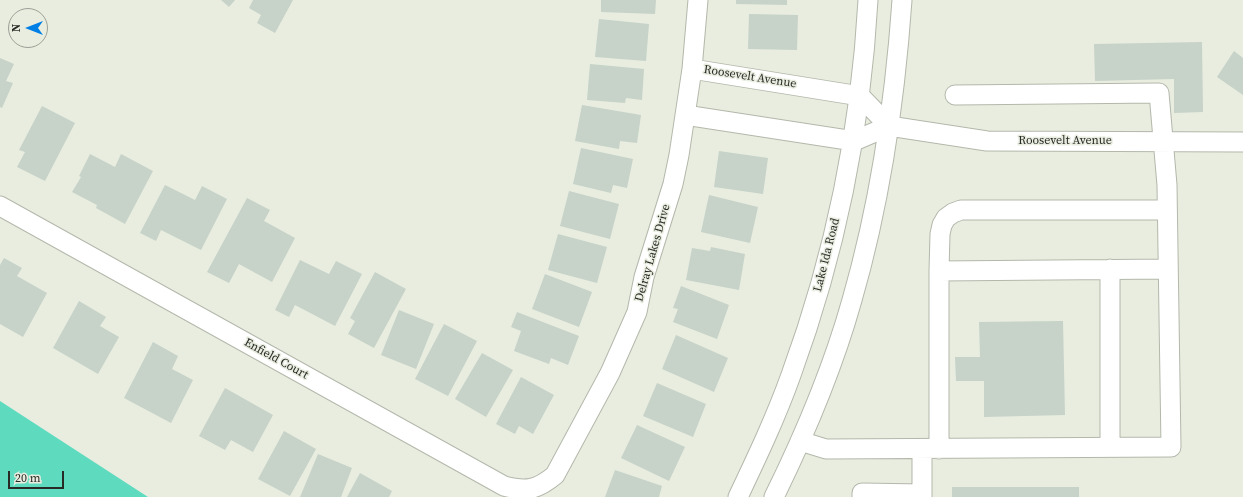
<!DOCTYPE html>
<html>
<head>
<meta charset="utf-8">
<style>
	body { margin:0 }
	#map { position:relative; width:1243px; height:497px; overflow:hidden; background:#e8ede0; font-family:"Source Serif 4",serif }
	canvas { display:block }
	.north { position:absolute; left:8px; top:8px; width:40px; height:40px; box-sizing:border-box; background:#e8ede0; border:1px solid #9b9f95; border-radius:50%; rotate:270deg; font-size:11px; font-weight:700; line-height:16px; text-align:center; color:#282a25 }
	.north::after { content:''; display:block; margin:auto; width:14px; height:18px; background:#007fe5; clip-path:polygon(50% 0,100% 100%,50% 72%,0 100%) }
	.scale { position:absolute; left:8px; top:471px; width:56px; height:18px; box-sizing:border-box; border:2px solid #282a25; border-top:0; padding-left:5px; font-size:12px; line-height:14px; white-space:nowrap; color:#282a25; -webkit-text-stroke:3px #e8ede0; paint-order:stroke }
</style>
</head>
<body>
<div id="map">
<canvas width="1243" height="497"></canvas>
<div class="north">N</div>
<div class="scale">20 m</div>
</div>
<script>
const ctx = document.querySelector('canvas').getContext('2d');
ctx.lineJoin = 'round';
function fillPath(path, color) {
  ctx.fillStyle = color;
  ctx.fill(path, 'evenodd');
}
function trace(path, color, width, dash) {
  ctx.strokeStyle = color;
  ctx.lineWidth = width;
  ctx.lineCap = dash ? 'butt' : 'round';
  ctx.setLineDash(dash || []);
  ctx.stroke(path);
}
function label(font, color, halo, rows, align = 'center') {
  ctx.font = font + ' "Source Serif 4",serif';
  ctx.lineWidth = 3;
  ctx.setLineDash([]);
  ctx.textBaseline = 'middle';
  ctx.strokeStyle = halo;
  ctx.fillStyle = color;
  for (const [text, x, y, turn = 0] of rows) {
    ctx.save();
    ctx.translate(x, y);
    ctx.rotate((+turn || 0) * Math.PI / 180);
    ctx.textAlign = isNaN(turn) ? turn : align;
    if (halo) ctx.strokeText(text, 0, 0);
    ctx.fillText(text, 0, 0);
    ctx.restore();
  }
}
const water = new Path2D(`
	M0 401 148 497H0Z`);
const building = new Path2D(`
	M221 0H235L229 7Z
	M253 0H293L275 33 257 23 261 15 249 8Z
	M601 0H656L655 14 601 12Z
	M736 0H787V5L736 4Z
	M749 14 798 15 797 50 748 49Z
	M599 19 649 24 646 61 595 57Z
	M1202 42 1203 112 1174 113V79L1095 81 1094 44Z
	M1234 51 1243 58V95L1217 77Z
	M0 58 14 64 6 81 13 83 2 108 0 107Z
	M590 64 644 69 642 100 626 98 625 103 587 100Z
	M582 105 641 115 637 143 620 141 619 149 575 141Z
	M42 106 75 123 45 181 17 167 25 152 19 150Z
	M581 148 633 159 627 188 613 185 611 193 573 184Z
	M719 151 768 158 763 194 714 187Z
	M90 154 115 167 121 154 153 171 125 224 96 208 97 205 72 192 81 177 79 176Z
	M165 185 195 200 202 186 227 199 201 250 161 230 156 241 140 233Z
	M569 191 619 204 610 239 560 226Z
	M709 195 758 207 750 243 701 232Z
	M247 198 270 210 264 221 295 238 272 282 239 264 229 283 207 272Z
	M558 234 607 247 597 283 548 270Z
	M711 247 745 254 739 290 686 280 692 248 710 251Z
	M4 258 22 268 17 276 47 293 23 337 0 324V265Z
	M300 260 329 274 336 261 362 274 335 326 295 305 289 317 275 310Z
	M375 272 406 289 374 348 348 334 355 321 350 318Z
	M545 274 592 292 579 327 532 309Z
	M681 286 729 305 717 339 673 322 678 309 673 308Z
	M79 301 106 317 100 326 119 337 98 374 53 348Z
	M399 310 434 324 416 369 381 355Z
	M517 312 579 336 568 365 551 358 549 364 514 351 521 331 511 327Z
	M1063 321 1065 415 984 417V381H956L955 357H980L979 322Z
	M444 324 477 341 448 396 415 379Z
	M676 335 728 358 714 392 662 369Z
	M153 342 178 356 172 369 193 380 171 423 124 398Z
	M482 353 513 370 486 417 455 399Z
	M521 377 554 395 533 434 519 426 515 434 496 424Z
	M657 383 706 404 693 437 643 416Z
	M225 388 273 415 253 452 231 440 225 450 199 436Z
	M637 425 685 447 669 481 621 458Z
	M284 431 316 449 290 496 258 479Z
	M318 454 352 468 341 497H300Z
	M615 470 662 486 659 497H605Z
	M360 473 392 491 389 497H347Z
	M952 487H1079V497H952Z`);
const minor = new Path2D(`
	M692 69 860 96 889 126
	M685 115 854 141 889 126 987 141 1243 142
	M0 206 504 486C526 492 537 490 555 475L610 373 637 312 644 277 673 184 679 155 692 69 698 0
	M1110 269V447
	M939 271 1168 269
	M800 441 826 449 1171 447 1167 185 1159 93 955 95
	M922 449V497
	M939 449V271L940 234 942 225 946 218 953 213 961 210H1167
	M738 497C757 457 776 417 791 375 835 255 861 128 868 0
	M774 497C805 434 833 368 852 300 880 203 895 101 902 0
	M862 497V493L922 494`);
const streetNames = [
	["Roosevelt Avenue",750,77,9],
	["Roosevelt Avenue",1065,141],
	["Delray Lakes Drive",653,253,-74],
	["Lake Ida Road",827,255,-76],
	["Enfield Court",276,359,29]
];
fillPath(water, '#5edbbe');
fillPath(building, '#c7d2c8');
trace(minor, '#b3b8ab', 21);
trace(minor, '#fff', 19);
label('12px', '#282a25', '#e8ede0', streetNames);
</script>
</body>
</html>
